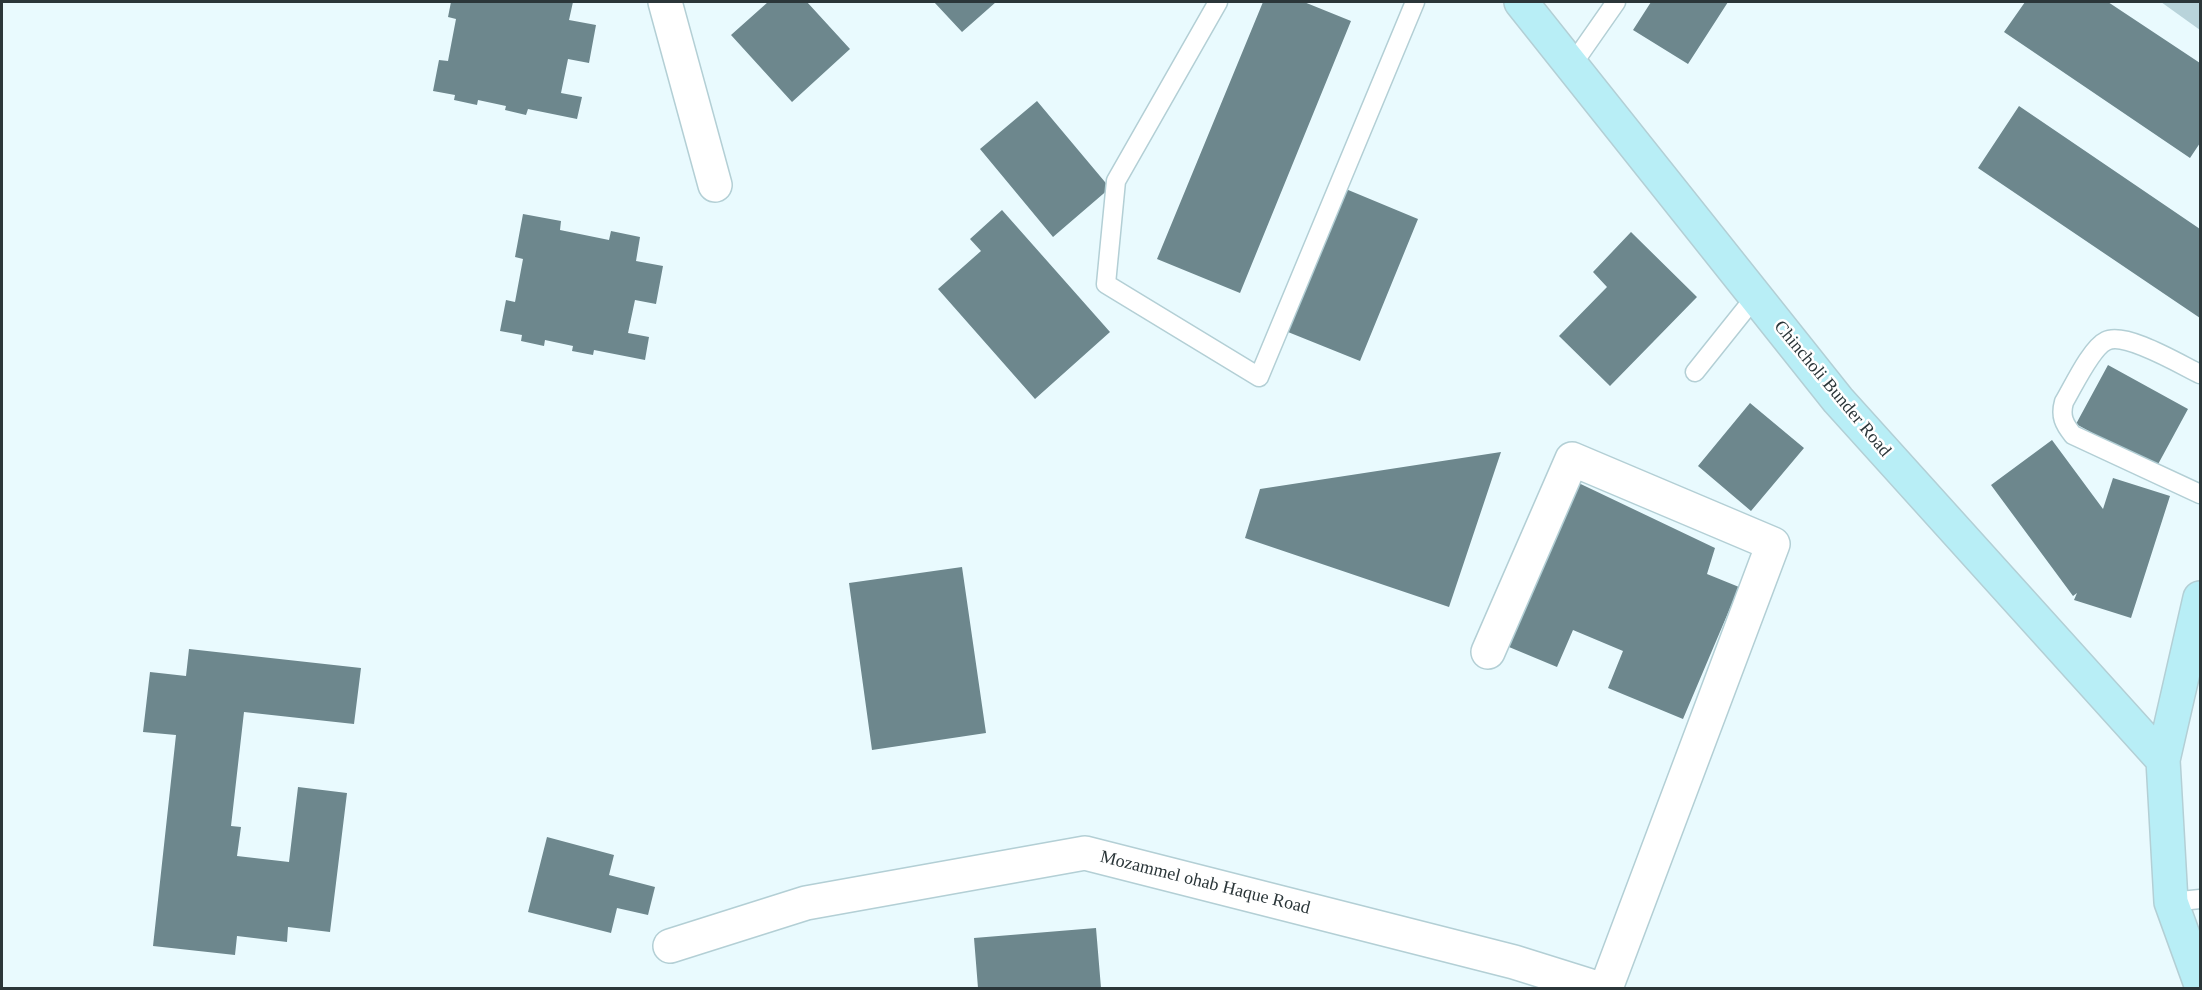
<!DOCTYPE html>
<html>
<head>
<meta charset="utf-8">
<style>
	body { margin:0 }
	#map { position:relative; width:2202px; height:990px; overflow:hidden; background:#e9fafe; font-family:"Times New Roman",serif }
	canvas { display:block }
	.frame { position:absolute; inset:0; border:3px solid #2b3639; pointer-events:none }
</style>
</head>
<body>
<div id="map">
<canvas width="2202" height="990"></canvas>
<div class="frame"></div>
</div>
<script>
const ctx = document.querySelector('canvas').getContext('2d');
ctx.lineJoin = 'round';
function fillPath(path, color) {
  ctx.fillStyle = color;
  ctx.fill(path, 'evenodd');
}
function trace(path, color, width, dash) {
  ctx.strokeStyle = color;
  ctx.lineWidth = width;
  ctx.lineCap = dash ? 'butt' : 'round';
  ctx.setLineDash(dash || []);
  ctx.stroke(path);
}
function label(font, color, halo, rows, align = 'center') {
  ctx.font = font + ' "Times New Roman",serif';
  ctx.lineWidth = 5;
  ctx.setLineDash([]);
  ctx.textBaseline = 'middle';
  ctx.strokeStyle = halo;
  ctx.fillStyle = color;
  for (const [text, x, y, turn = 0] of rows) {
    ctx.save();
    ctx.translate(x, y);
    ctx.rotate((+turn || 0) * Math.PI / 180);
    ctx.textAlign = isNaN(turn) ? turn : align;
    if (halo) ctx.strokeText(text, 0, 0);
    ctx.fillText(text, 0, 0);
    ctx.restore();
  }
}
const green = new Path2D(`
	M2161 2H2200V30Z`);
const building = new Path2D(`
	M451 2H573L569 20 596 25 589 63 568 59 561 93 582 97 577 119 528 109 526 115 505 110 506 106 478 100 477 105 454 100 455 95 433 91 439 60 448 61 456 19 448 17Z
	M768 2H807L850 49 792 102 731 35Z
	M934 2H996L962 32Z
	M1263 2H1304L1351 21 1240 293 1157 259Z
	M1651 2H1728L1688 64 1633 30Z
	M2025 2H2108L2200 63V143L2190 158 2004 32Z
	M1037 101 1110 188 1053 237 980 149Z
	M2019 106 2200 229V318L1978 168Z
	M1341 187 1418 219 1360 361 1283 330Z
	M1002 210 1110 332 1035 399 938 289 981 251 970 239Z
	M523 214 561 221 560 230 609 240 611 231 640 237 636 261 663 266 656 304 635 300 628 333 649 337 645 360 594 350 593 355 572 351 573 346 545 340 544 346 521 341 522 335 500 331 506 300 515 302 523 259 515 257Z
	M1631 232 1697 297 1610 386 1559 336 1607 287 1593 272Z
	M2108 365 2188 409 2156 468 2076 424Z
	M1750 403 1804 448 1751 511 1698 466Z
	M2052 440 2103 509 2113 478 2170 496 2131 618 2074 600 2077 593 2073 596 1991 485Z
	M1501 452 1449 607 1245 538 1260 489Z
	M1566 477 1715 548 1707 574 1739 587 1683 719 1608 688 1623 651 1573 630 1557 667 1497 642Z
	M962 567 986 733 872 750 849 583Z
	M189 649 361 668 354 724 244 712 231 826 241 827 237 856 289 862 298 787 347 793 330 932 288 927 287 942 237 936 235 955 153 946 176 735 143 732 150 672 186 676Z
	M547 837 614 855 609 875 655 887 648 915 617 908 611 933 528 912Z
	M1096 928 1101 988H978L974 938Z`);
const lane = new Path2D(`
	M1218 2 1116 181 1106 284 1259 377 1415 2
	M1572 65 1616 2
	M1695 372 1755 297
	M2200 374C2181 365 2125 331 2106 341 2091 348 2073 387 2064 402 2060 416 2064 424 2073 435L2200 494
	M2171 902 2200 899`);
const street = new Path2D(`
	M665 2 715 185
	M1488 652 1572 459 1773 544 1606 988
	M670 946 806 903 1085 853 1514 962 1597 988`);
const secondary = new Path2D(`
	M1521 2 1838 400 2163 760
	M2200 598 2163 760 2171 902 2200 982`);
const streetNames = [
	["Chincholi Bunder Road",1832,389,50],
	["Mozammel ohab Haque Road",1205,883,14]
];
fillPath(green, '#b8d3da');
fillPath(building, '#6d878d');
trace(lane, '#b3cfd5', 21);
trace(street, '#b3cfd5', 36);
trace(secondary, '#b3cfd5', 36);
trace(lane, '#fff', 18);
trace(street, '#fff', 33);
trace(secondary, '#b8eef6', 33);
label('18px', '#2b3639', '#fff', streetNames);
</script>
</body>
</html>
